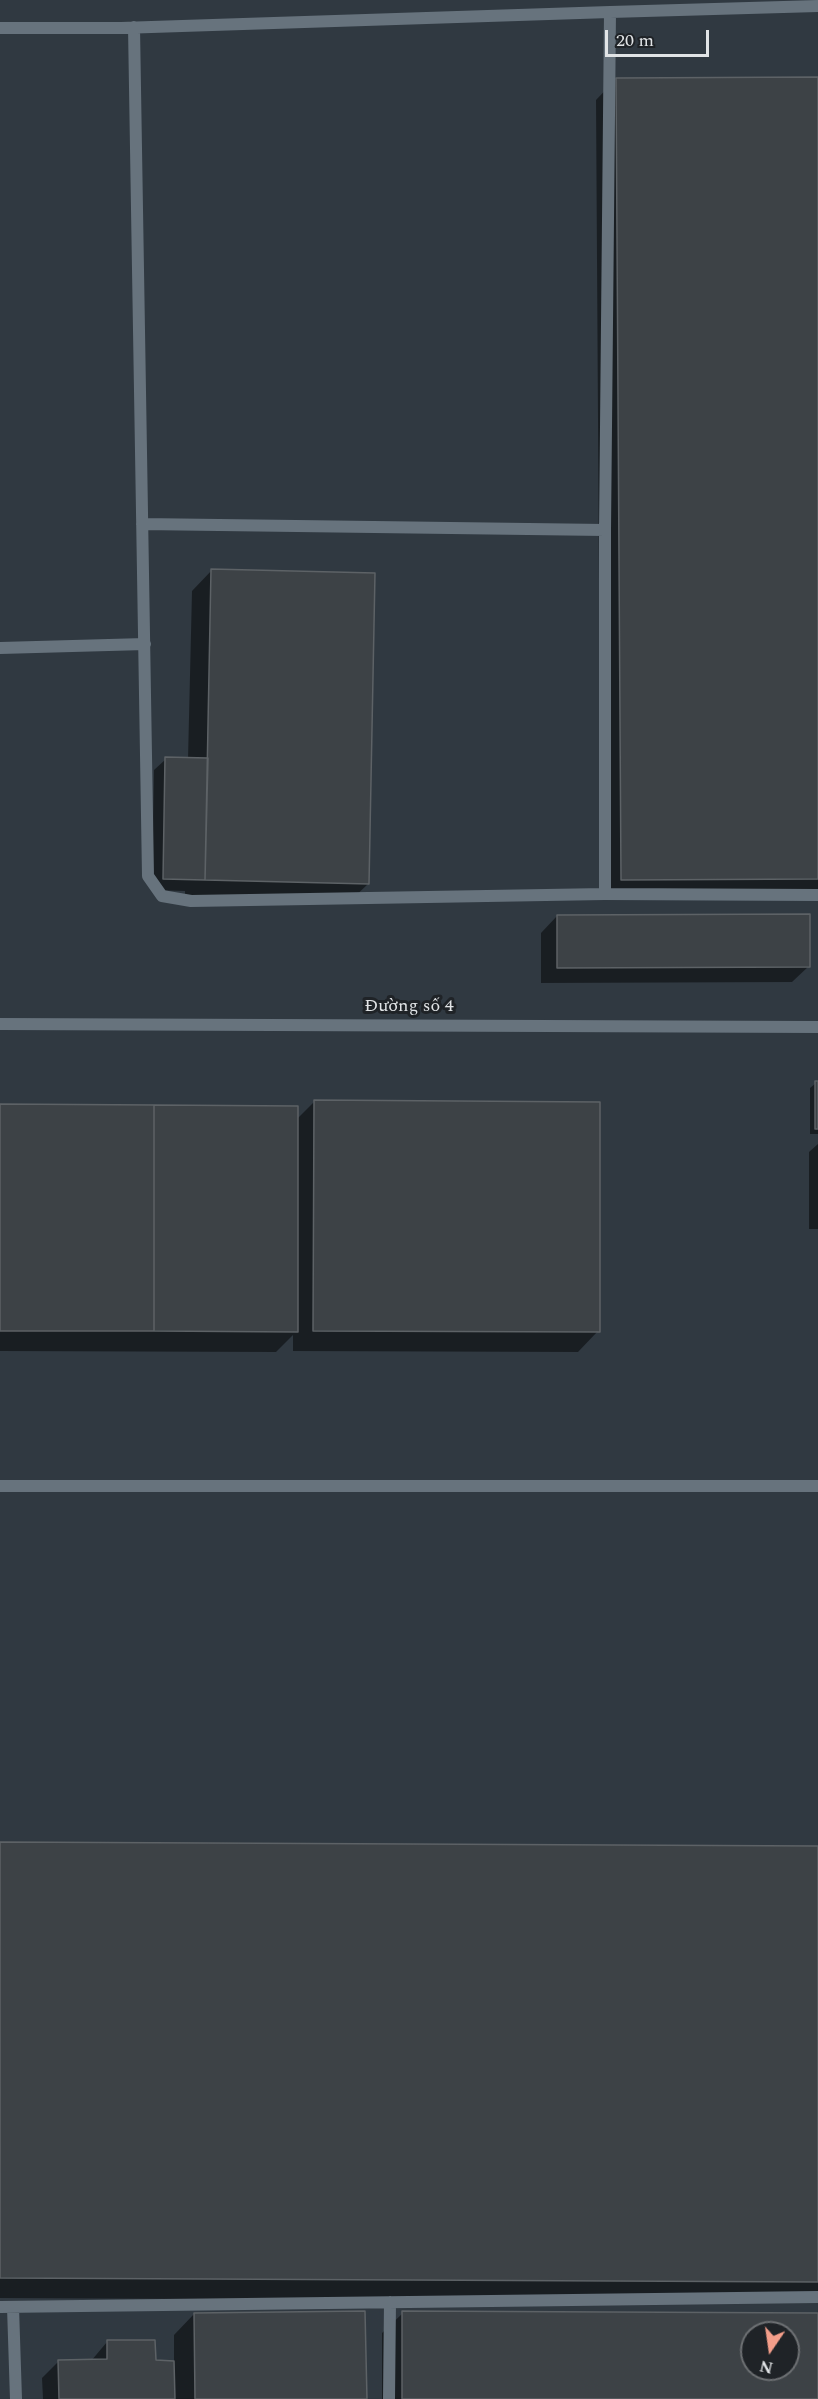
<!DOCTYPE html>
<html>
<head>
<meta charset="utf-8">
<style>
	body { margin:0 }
	#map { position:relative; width:818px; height:2399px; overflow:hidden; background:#282d30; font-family:Spectral,serif }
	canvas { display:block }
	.north { position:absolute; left:740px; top:2321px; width:60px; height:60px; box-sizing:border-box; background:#1f2327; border:2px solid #6d7073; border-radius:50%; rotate:193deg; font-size:16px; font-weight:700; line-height:24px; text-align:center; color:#e1e4e6 }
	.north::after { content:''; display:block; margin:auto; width:21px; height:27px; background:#f49e8a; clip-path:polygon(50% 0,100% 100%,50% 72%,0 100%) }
	.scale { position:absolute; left:605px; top:30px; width:104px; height:27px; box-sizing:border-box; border:3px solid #e1e4e6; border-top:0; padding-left:8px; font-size:18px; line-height:21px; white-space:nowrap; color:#e1e4e6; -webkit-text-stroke:4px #1f2327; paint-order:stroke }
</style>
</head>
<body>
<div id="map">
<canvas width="818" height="2399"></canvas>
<div class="north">N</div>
<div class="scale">20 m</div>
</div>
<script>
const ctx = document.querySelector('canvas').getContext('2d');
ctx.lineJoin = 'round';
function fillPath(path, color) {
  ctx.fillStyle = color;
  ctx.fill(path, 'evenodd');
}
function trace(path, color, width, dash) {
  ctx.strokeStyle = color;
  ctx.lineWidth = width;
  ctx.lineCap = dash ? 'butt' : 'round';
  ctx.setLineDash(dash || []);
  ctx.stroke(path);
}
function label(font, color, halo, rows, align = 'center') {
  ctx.font = font + ' Spectral,serif';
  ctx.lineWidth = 6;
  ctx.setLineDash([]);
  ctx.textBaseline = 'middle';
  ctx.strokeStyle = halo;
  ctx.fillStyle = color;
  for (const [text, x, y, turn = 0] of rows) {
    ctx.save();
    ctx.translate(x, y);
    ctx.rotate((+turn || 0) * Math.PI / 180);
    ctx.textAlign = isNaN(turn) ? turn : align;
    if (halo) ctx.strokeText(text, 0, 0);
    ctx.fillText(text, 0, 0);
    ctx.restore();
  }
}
const built = new Path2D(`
	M0 0H818V2399H0ZM752 2333H788V2369H752Z`);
const shadow = new Path2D(`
	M818 78V898L601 899 596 100 616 79Z
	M212 570 368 884 347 904 185 900V891L152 890 154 770 166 759H188L192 591Z
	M557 916 809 966 792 982 541 983V933Z
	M816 1083H818V1134H810V1088Z
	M314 1102 598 1331 578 1352 293 1351V1335L276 1352 0 1351V1106L297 1119Z
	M818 1144V1229H809V1152Z
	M0 1844 818 1847V2302L0 2298Z
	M403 2313 818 2314V2399H382V2333ZM752 2333H788V2369H752Z
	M194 2314 365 2399H43L42 2378 59 2361H91L107 2342 154 2362H174V2335Z`);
const building = new Path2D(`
	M818 77V879L621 880 616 78Z
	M211 569 375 573 369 884 205 880Z
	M165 757 208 758 205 880 163 879Z
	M810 914V967L557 968V915Z
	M815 1081H818V1129H815Z
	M314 1100 600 1102V1332L313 1331Z
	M0 1104 154 1105V1331H0Z
	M154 1105 298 1106V1332L154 1331Z
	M0 1842 818 1846V2282L0 2278Z
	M365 2311 367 2399H195L194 2313Z
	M402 2311 818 2313V2399H402ZM752 2333H788V2369H752Z
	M107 2340H155L156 2360 174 2361 175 2399H59L58 2360 107 2359Z`);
const lane = new Path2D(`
	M134 27 148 876 162 896 191 901 605 894 818 895
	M0 28H121L610 12
	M142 524 605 530
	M0 648 145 644
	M605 894V530L610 12 818 6
	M0 1486H818
	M0 2307 818 2297
	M13 2307 16 2399
	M389 2399 390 2302`);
const street = new Path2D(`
	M0 1024 818 1027`);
const streetNames = [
	["Đường số 4",409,1007]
];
fillPath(built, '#303941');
fillPath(shadow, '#0007');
fillPath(building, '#3d4246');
trace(building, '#5d6266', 1.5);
trace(lane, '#67737d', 12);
trace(street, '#67737d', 12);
label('18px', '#e1e4e6', '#1f2327', streetNames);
</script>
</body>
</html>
